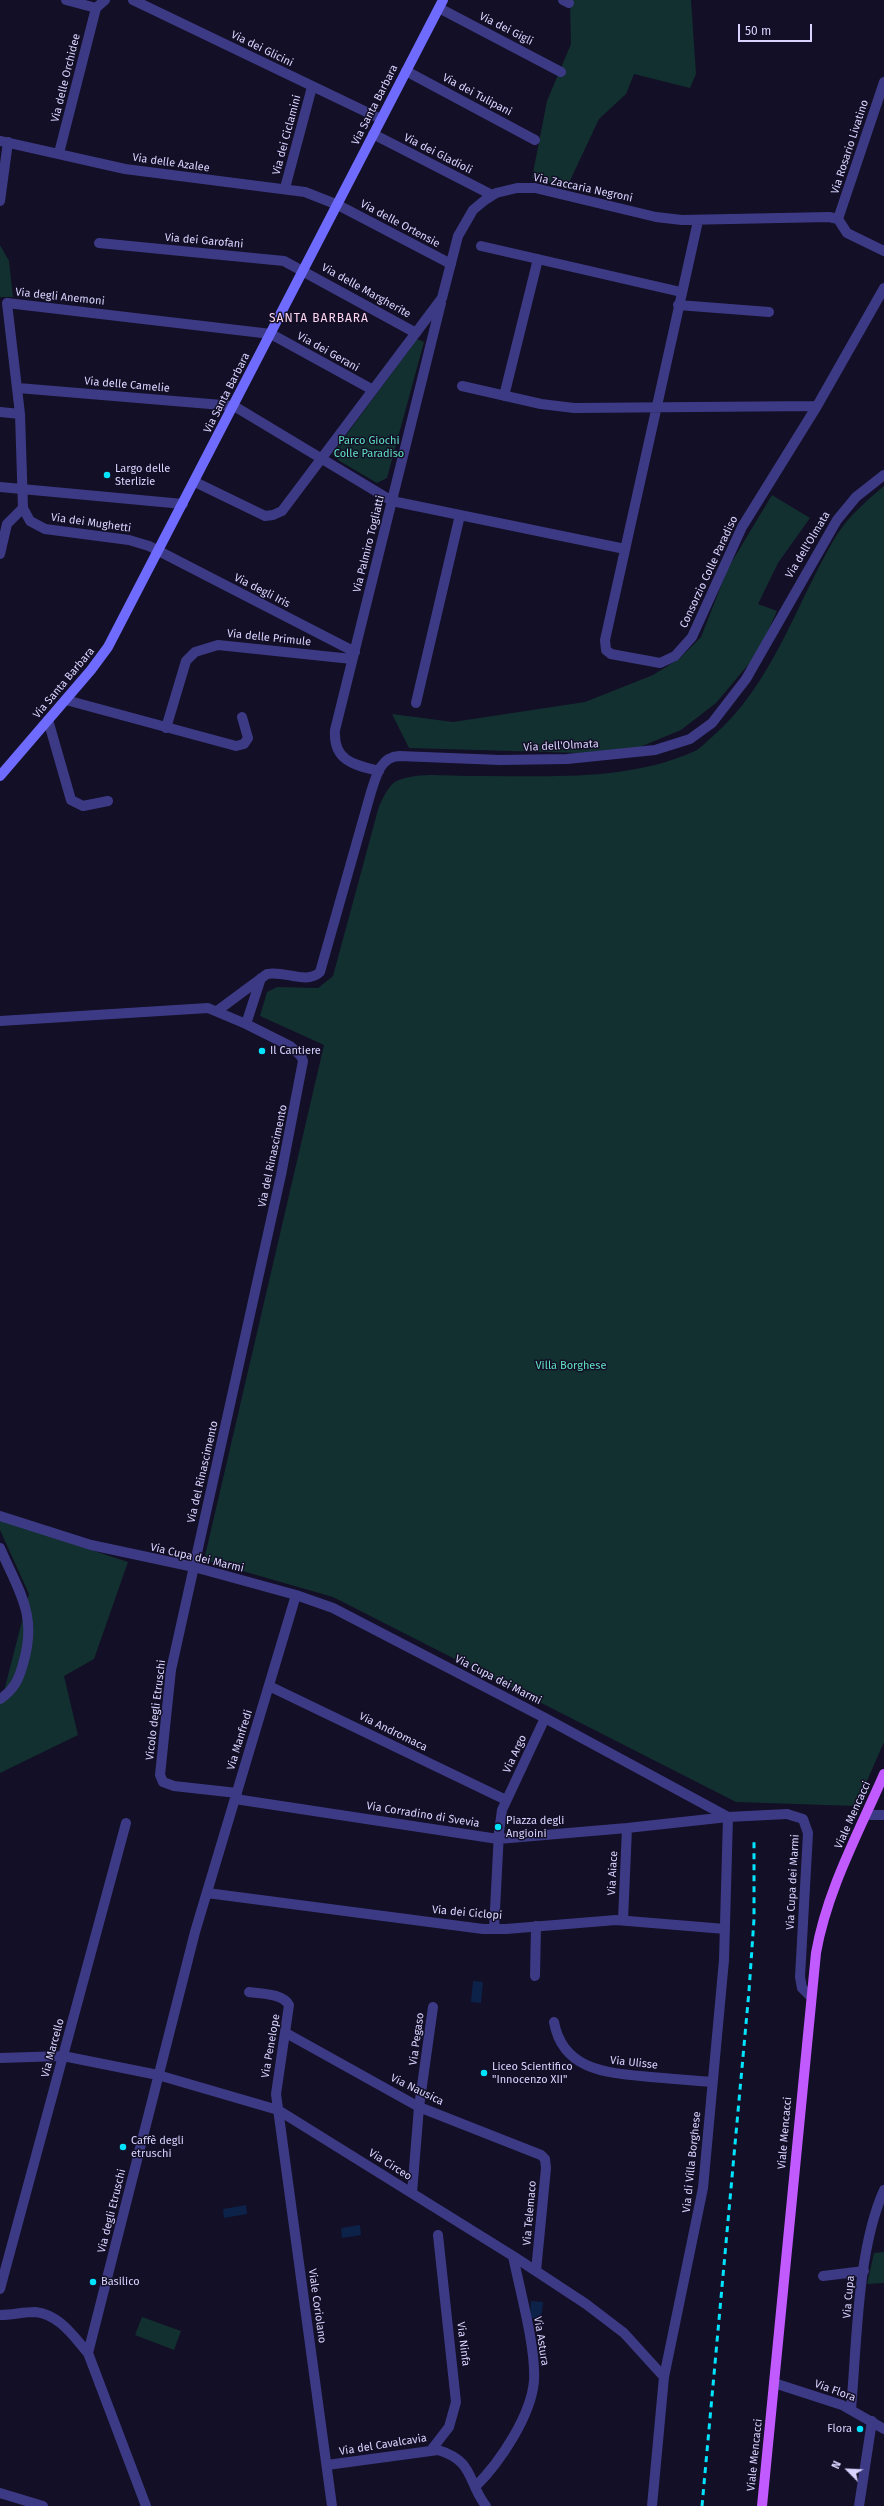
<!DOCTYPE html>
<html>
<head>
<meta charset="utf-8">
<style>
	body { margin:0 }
	#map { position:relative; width:884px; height:2506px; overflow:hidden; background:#130f26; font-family:"Fira Sans",sans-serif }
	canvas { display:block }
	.north { position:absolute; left:828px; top:2450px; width:40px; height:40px; -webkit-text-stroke:3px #130f26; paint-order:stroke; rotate:294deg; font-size:11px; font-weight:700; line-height:16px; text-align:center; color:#d9d4ff }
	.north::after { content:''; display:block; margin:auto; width:14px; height:18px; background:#d9d4ff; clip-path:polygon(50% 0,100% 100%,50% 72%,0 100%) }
	.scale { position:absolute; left:738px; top:24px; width:74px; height:18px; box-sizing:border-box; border:2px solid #d9d4ff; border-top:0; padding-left:5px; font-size:12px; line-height:14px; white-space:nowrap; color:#d9d4ff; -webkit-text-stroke:3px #130f26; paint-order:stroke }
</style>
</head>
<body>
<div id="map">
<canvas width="884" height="2506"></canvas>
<div class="north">N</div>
<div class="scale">50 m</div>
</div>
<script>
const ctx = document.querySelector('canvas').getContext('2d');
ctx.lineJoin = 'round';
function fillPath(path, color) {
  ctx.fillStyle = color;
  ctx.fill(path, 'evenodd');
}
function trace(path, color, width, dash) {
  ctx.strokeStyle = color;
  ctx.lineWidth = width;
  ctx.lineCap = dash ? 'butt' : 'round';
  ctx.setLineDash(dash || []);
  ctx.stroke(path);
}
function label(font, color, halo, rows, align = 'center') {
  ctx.font = font + ' "Fira Sans",sans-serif';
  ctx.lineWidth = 3;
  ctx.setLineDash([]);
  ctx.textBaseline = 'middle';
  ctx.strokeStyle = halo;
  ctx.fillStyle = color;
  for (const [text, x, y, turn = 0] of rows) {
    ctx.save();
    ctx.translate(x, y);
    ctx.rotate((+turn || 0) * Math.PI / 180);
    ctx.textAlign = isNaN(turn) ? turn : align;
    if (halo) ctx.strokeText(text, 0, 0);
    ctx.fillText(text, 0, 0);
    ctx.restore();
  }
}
const green = new Path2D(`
	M570 0H691L696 74 690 88 634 74 626 94 599 119 567 187 532 178 547 101 571 44Z
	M0 245 9 261 13 297H0Z
	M417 339 424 342 387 478 377 483 338 460 335 450Z
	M884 486V1742L856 1806 736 1802 333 1597 204 1560 324 1045 260 1016 267 992 277 987 318 988 333 976 379 806C384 797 389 783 399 780 420 772 447 776 469 776 545 775 623 783 695 751 701 748 707 741 713 736 773 684 796 603 836 536 849 516 866 501 884 486Z
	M772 495 810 518 778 563 758 604 777 611 758 653 716 703 681 730 640 747 580 753 409 748 392 714 453 722 585 702 653 675 679 659 701 637 728 568Z
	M0 1520 128 1562 94 1659 64 1676 78 1735 0 1773V1696L3 1695 29 1594 0 1530Z
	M884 2252V2283L867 2284 874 2253Z
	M142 2317 181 2331 174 2350 135 2335Z`);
const water = new Path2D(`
	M473 1981 483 1982 481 2003 471 2002Z
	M246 2205 247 2214 224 2218 223 2209Z
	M360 2225 361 2235 342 2238 341 2228Z
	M531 2301 543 2302 541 2319 530 2318Z`);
const street = new Path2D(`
	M66 0 96 8 105 0
	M133 0 381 119
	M563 0 569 3
	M439 8 561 72
	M406 71 535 140
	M373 134 492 195
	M0 141 125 169 305 192 338 205 451 264
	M59 153 96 8
	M285 188 312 87
	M0 201 8 142
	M838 219 884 82
	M698 221 605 640 606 650 611 654 660 663 675 656 692 637 742 527 817 406 884 288
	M99 243 284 261 416 333
	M481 246 681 292
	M678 305 769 312
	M462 386 541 404 574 408 817 406
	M18 388 234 406 392 501 625 549
	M504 396 538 259
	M0 412 20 414
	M195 482 265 516 273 515 282 511 442 298 458 236 473 210 485 200 496 193 517 188H535L656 217 682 220 829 217 838 219 847 233 884 251
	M0 487 183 504
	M0 554 7 524 23 508
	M355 652 149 546 129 540 45 529 30 521 23 508 20 414 7 303 271 334 373 390
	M66 700 236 746 244 744 248 738 242 717
	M416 703 460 515
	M48 720 71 800 83 806 108 801
	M166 728 186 661 195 652 218 645 352 659
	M379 771C354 765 333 761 335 730L441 303
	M217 1011 267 974C284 970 307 985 320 972L371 792C376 777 380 757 399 756L500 760 567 759 655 750 690 739 712 723 746 679 837 520 856 497 884 475
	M0 1021 208 1008 246 1024 290 1046 301 1056 303 1061 281 1175 171 1670 160 1775 163 1782 174 1786 237 1793
	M246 1024 261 978
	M0 1516 91 1545 194 1567 296 1595 333 1608 545 1718 728 1817
	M0 1548C19 1592 38 1615 23 1664 19 1679 14 1690 0 1699
	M269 1686 506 1800
	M235 1799 498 1839 627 1828 728 1817
	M787 1814 803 1819 808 1833 800 1977 802 1988 810 1996
	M867 1815H884
	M207 1893 483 1929H506L616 1920 725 1929
	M623 1920 627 1828
	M494 1929 499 1832 502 1810 545 1718
	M535 1976 536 1926
	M249 1992C261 1994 282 1993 289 2005L276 2094 332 2506
	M554 2022C563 2072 610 2073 651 2077 672 2079 692 2080 712 2082
	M286 2033 419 2107 541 2155 545 2159 546 2168 536 2271
	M0 2058 63 2056 158 2075 278 2110 513 2256 586 2304 624 2333 664 2377
	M412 2193 419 2107 433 2007
	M823 2276 864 2271
	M0 2289 126 1823
	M0 2315C12 2315 23 2312 35 2312 59 2314 74 2337 88 2353
	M774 2383 842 2405 884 2429
	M851 2409C857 2343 857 2250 884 2190
	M432 2449 449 2427 456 2402 438 2235
	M327 2465 438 2450C475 2461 467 2482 486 2506
	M476 2486C500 2462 531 2416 534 2381 536 2347 520 2291 513 2256
	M0 2493 43 2506
	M146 2506 88 2353 195 1932 296 1595
	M652 2506 664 2377 703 2188 724 1960 728 1817
	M859 2506 872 2421`);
const secondary = new Path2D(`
	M0 776 91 670 108 647 443 0`);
const primary = new Path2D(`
	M762 2506 816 1953C827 1890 859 1832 884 1774`);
const rail = new Path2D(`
	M702 2506 749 1991 754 1919V1841`);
const streetBridge = new Path2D(`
	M728 1817 787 1814`);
const markers = [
	[107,475,4,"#00e5ff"],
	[262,1051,4,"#00e5ff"],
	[498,1827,4,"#00e5ff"],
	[484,2073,4,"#00e5ff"],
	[123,2147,4,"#00e5ff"],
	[93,2282,4,"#00e5ff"],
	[860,2429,4,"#00e5ff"]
];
const streetNames = [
	["Via dei Gigli",506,29,27],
	["Via dei Glicini",262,49,26],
	["Via delle Orchidee",66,78,-76],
	["Via dei Tulipani",477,95,28],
	["Via Santa Barbara",375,105,-63],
	["Via dei Ciclamini",287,135,-75],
	["Via Rosario Livatino",850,147,-72],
	["Via dei Gladioli",438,154,27],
	["Via delle Azalee",171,163,8],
	["Via Zaccaria Negroni",583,188,12],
	["Via delle Ortensie",400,224,28],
	["Via dei Garofani",204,241,5],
	["Via delle Margherite",366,291,29],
	["Via degli Anemoni",60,297,6],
	["Via dei Gerani",328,352,29],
	["Via delle Camelie",127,385,5],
	["Via Santa Barbara",227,393,-63],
	["Via dei Mughetti",91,523,8],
	["Via Palmiro Togliatti",369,544,-76],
	["Via dell'Olmata",808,545,-59],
	["Consorzio Colle Paradiso",709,572,-65],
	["Via degli Iris",262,591,27],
	["Via delle Primule",269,638,6],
	["Via Santa Barbara",64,683,-50],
	["Via dell'Olmata",561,746,-3],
	["Via del Rinascimento",273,1156,-78],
	["Via del Rinascimento",203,1472,-77],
	["Via Cupa dei Marmi",197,1558,13],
	["Via Cupa dei Marmi",498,1680,27],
	["Vicolo degli Etruschi",156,1710,-83],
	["Via Andromaca",393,1732,26],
	["Via Manfredi",240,1740,-73],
	["Via Argo",515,1754,-65],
	["Via Corradino di Svevia",423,1815,9],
	["Viale Mencacci",853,1815,-66],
	["Via Aiace",613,1873,-87],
	["Via Cupa dei Marmi",793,1882,-87],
	["Via dei Ciclopi",467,1913,5],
	["Via Pegaso",417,2039,-82],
	["Via Penelope",271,2046,-80],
	["Via Marcello",53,2048,-75],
	["Via Ulisse",634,2063,6],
	["Via Nausica",417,2090,26],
	["Viale Mencacci",785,2133,-85],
	["Via di Villa Borghese",692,2162,-84],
	["Via Circeo",390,2165,32],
	["Via degli Etruschi",112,2211,-76],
	["Via Telemaco",530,2213,-85],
	["Via Cupa",849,2297,-85],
	["Viale Coriolano",317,2306,82],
	["Via Astura",541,2341,81],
	["Via Ninfa",463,2344,83],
	["Via Flora",835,2391,20],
	["Via del Cavalcavia",383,2445,-9],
	["Viale Mencacci",755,2455,-84]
];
const parkNames = [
	["Parco Giochi",369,441],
	["Colle Paradiso",369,454],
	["Villa Borghese",571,1366]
];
const poiNames = [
	["Largo delle",115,469],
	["Sterlizie",115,482],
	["Il Cantiere",270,1051],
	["Piazza degli",506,1821],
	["Angioini",506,1834],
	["Liceo Scientifico",492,2067],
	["\"Innocenzo XII\"",492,2080],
	["Caffè degli",131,2141],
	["etruschi",131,2154],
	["Basilico",101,2282],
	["Flora",852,2429,"right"]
];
const neighbourhoodNames = [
	["SANTA BARBARA",319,319]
];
fillPath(green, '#12302f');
fillPath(water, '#0c2248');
trace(street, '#3d3a85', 10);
trace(secondary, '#6f6bff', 10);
trace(primary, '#c25bff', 10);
trace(rail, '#00e5ff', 3, [6, 5]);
trace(streetBridge, '#3d3a85', 10);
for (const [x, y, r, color] of markers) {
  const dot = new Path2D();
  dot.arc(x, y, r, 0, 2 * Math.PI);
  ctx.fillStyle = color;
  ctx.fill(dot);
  trace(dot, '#130f26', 1.5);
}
label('11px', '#d9d4ff', '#130f26', streetNames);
label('11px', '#5fe0c0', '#130f26', parkNames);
label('11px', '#d9d4ff', '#130f26', poiNames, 'left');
ctx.letterSpacing = '1px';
label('12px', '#ffd6f0', '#130f26', neighbourhoodNames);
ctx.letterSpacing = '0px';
</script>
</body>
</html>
